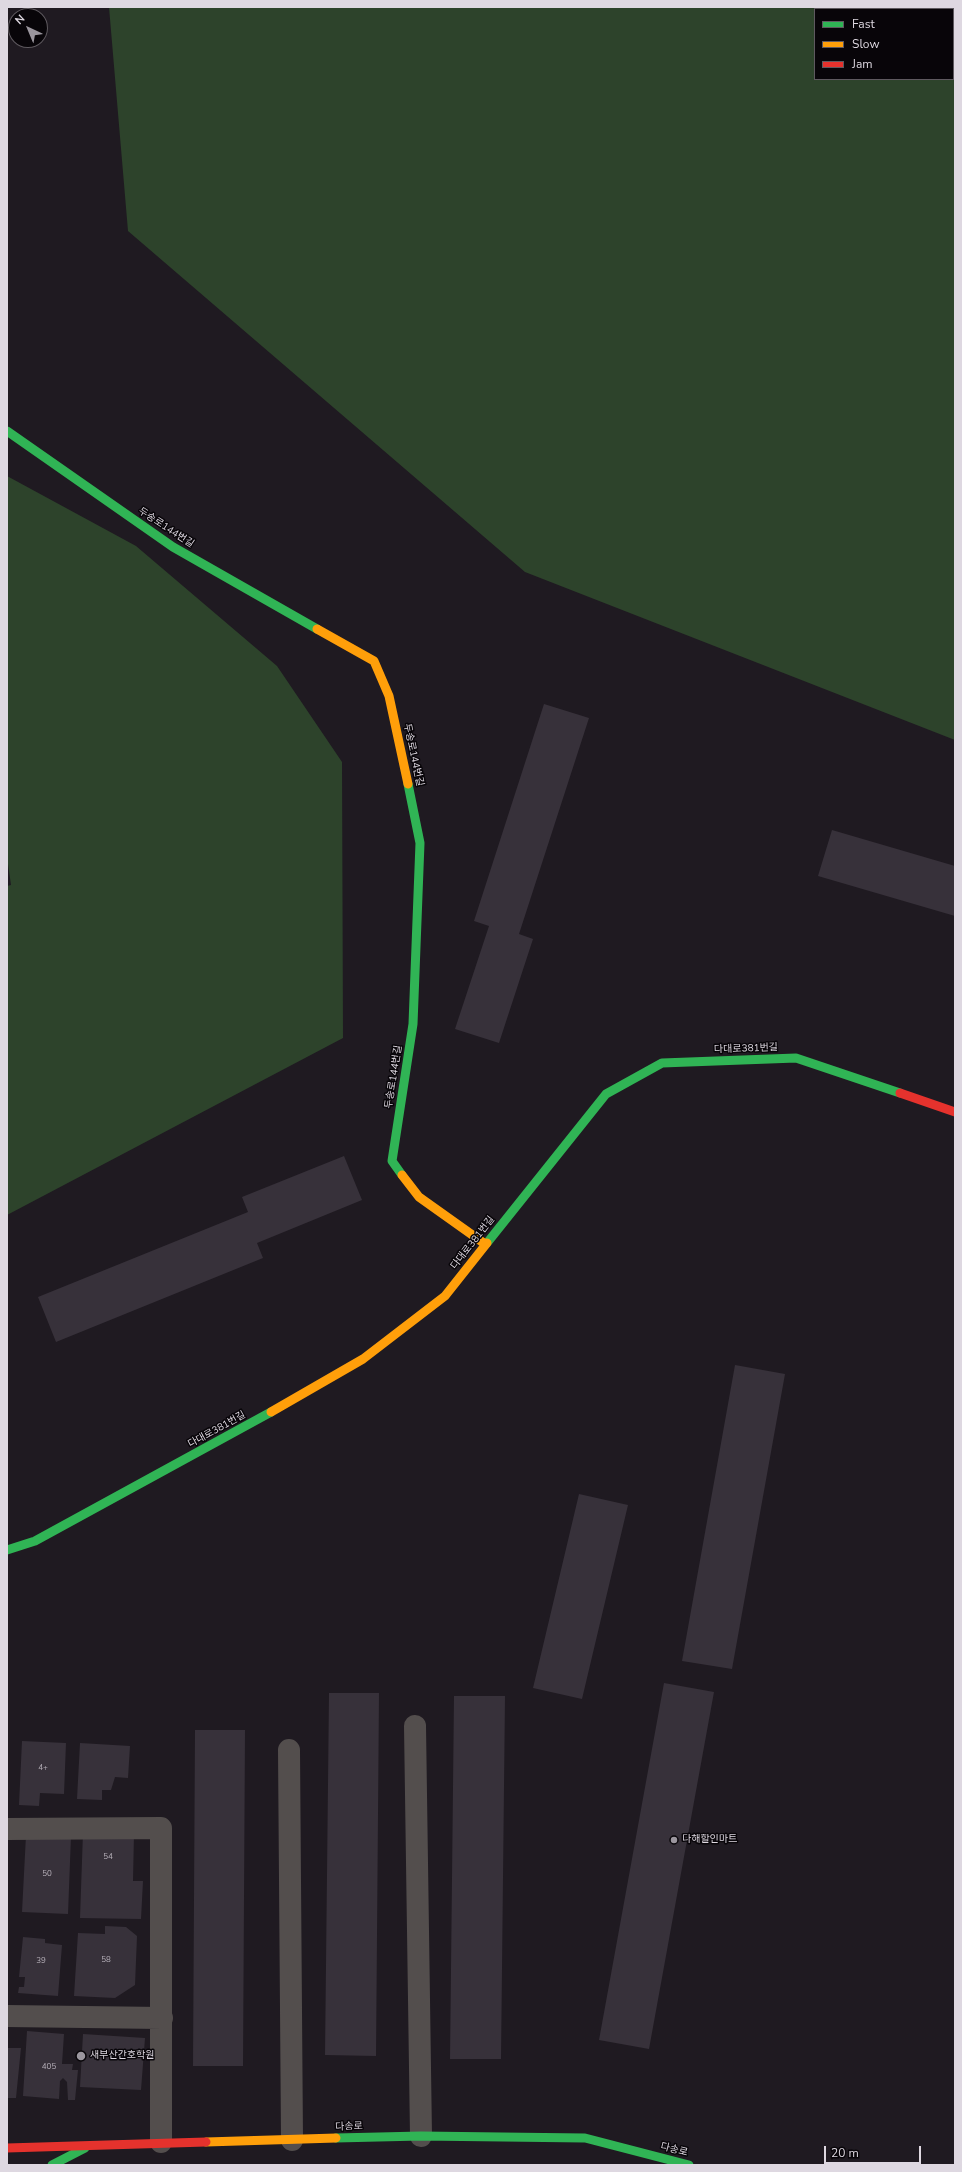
<!DOCTYPE html>
<html>
<head>
<meta charset="utf-8">
<style>
	body { margin:0 }
	#map { position:relative; width:962px; height:2172px; overflow:hidden; background:#1f1a21; font-family:"Nunito Sans",sans-serif }
	canvas { display:block }
	.frame { position:absolute; inset:0; border:8px solid #ded8e1; pointer-events:none }
	.legend { position:absolute; left:814px; top:8px; width:140px; height:72px; box-sizing:border-box; background:#080509; border:1px solid #5e595f; margin:0; padding:5px 7px; list-style:none; font-size:12px; color:#ded8e1 }
	.legend li { display:flex; align-items:center; gap:8px; height:20px }
	.legend b { width:20px; border:1px solid #5e595f }
	.north { position:absolute; left:8px; top:8px; width:40px; height:40px; box-sizing:border-box; background:#080509; border:1px solid #5e595f; border-radius:50%; rotate:316deg; font-size:11px; font-weight:700; line-height:16px; text-align:center; color:#ded8e1 }
	.north::after { content:''; display:block; margin:auto; width:14px; height:18px; background:#9b969e; clip-path:polygon(50% 0,100% 100%,50% 72%,0 100%) }
	.scale { position:absolute; left:824px; top:2146px; width:97px; height:18px; box-sizing:border-box; border:2px solid #ded8e1; border-top:0; padding-left:5px; font-size:12px; line-height:14px; white-space:nowrap; color:#ded8e1; -webkit-text-stroke:3px #080509; paint-order:stroke }
</style>
</head>
<body>
<div id="map">
<canvas width="962" height="2172"></canvas>
<div class="frame"></div>
<ul class="legend">
<li><b style="height:5px;background:#30b455"></b>Fast</li>
<li><b style="height:5px;background:#ff9f0a"></b>Slow</li>
<li><b style="height:5px;background:#e5322d"></b>Jam</li>
</ul>
<div class="north">N</div>
<div class="scale">20 m</div>
</div>
<script>
const ctx = document.querySelector('canvas').getContext('2d');
ctx.lineJoin = 'round';
function fillPath(path, color) {
  ctx.fillStyle = color;
  ctx.fill(path, 'evenodd');
}
function trace(path, color, width, dash) {
  ctx.strokeStyle = color;
  ctx.lineWidth = width;
  ctx.lineCap = dash ? 'butt' : 'round';
  ctx.setLineDash(dash || []);
  ctx.stroke(path);
}
function label(font, color, halo, rows, align = 'center') {
  ctx.font = font + ' "Nunito Sans","Noto Sans KR",sans-serif';
  ctx.lineWidth = 3;
  ctx.setLineDash([]);
  ctx.textBaseline = 'middle';
  ctx.strokeStyle = halo;
  ctx.fillStyle = color;
  for (const [text, x, y, turn = 0] of rows) {
    ctx.save();
    ctx.translate(x, y);
    ctx.rotate((+turn || 0) * Math.PI / 180);
    ctx.textAlign = isNaN(turn) ? turn : align;
    if (halo) ctx.strokeText(text, 0, 0);
    ctx.fillText(text, 0, 0);
    ctx.restore();
  }
}
const forest = new Path2D(`
	M109 7H955V740L525 572 128 231ZM815 9H953V79H815Z
	M7 476 136 546 277 666 342 762 343 1038 7 1215V886L11 885 7 857Z`);
const building = new Path2D(`
	M544 704 589 718 519 934 533 939 499 1043 455 1029 489 926 474 921Z
	M832 830 955 866V916L818 876Z
	M344 1156 362 1200 257 1243 263 1258 56 1342 38 1297 248 1212 242 1197Z
	M735 1365 785 1374 732 1669 682 1661Z
	M579 1494 628 1505 582 1699 533 1688Z
	M664 1683 714 1692 649 2049 599 2040Z
	M329 1693H379L376 2056 325 2055Z
	M454 1696H505L501 2059H450Z
	M195 1730H245L243 2066H193Z
	M22 1741 66 1743 64 1794 40 1793 39 1806 19 1805Z
	M80 1743 130 1746 128 1778 115 1777 111 1790H102V1800L77 1799Z
	M83 1832 134 1833 133 1881H143L141 1919 80 1918Z
	M26 1835 71 1836 68 1914 22 1912Z
	M105 1926 126 1927 137 1936 135 1985 115 1998 74 1996 78 1933 105 1934Z
	M23 1937 45 1939V1943L62 1945 58 1996 18 1993 19 1987H24L25 1977H19Z
	M27 2031 64 2034 62 2064H73L72 2070H78L75 2100H68L67 2082 63 2078 60 2081 59 2099 23 2096Z
	M83 2034 145 2038 141 2090 80 2087Z
	M7 2048H21L16 2098H7Z`);
const street = new Path2D(`
	M415 1726 421 2136
	M289 1750 292 2140
	M7 1829 161 1828V2142
	M7 2016 162 2018`);
const fast = new Path2D(`
	M7 431 173 547 317 629
	M402 1175 392 1161 413 1024 420 843 408 784
	M487 1243 606 1094 662 1063 796 1058 900 1093
	M7 1550 35 1541 271 1412
	M336 2138 421 2136 585 2138 689 2165
	M52 2165 85 2148`);
const slow = new Path2D(`
	M317 629 374 661 389 696 408 784
	M402 1175 419 1197 485 1244
	M271 1412 363 1359 445 1296 487 1243
	M206 2142 336 2138`);
const jam = new Path2D(`
	M900 1093 955 1112
	M7 2148 206 2142`);
const markers = [
	[674,1840,4,"#9b969e"],
	[81,2056,5,"#9b969e"]
];
const numberNames = [
	["4+",43,1768],
	["54",108,1857],
	["50",47,1874],
	["58",106,1960],
	["39",41,1961],
	["405",49,2067]
];
const streetNames = [
	["두송로144번길",166,528,33],
	["두송로144번길",413,755,78],
	["다대로381번길",746,1049,-2],
	["두송로144번길",394,1077,-81],
	["다대로381번길",473,1243,-52],
	["다대로381번길",217,1430,-29],
	["다송로",349,2127,-2],
	["다송로",674,2150,14]
];
const poiNames = [
	["다해할인마트",682,1840],
	["새부산간호학원",90,2056]
];
fillPath(forest, '#2d432b');
fillPath(building, '#37313a');
trace(street, '#534e4d', 22);
trace(fast, '#30b455', 9);
trace(slow, '#ff9f0a', 9);
trace(jam, '#e5322d', 9);
for (const [x, y, r, color] of markers) {
  const dot = new Path2D();
  dot.arc(x, y, r, 0, 2 * Math.PI);
  ctx.fillStyle = color;
  ctx.fill(dot);
  trace(dot, '#080509', 1.5);
}
label('8px', '#b4aeb7', null, numberNames);
label('10px', '#ded8e1', '#080509', streetNames);
label('10px', '#ded8e1', '#080509', poiNames, 'left');
</script>
</body>
</html>
